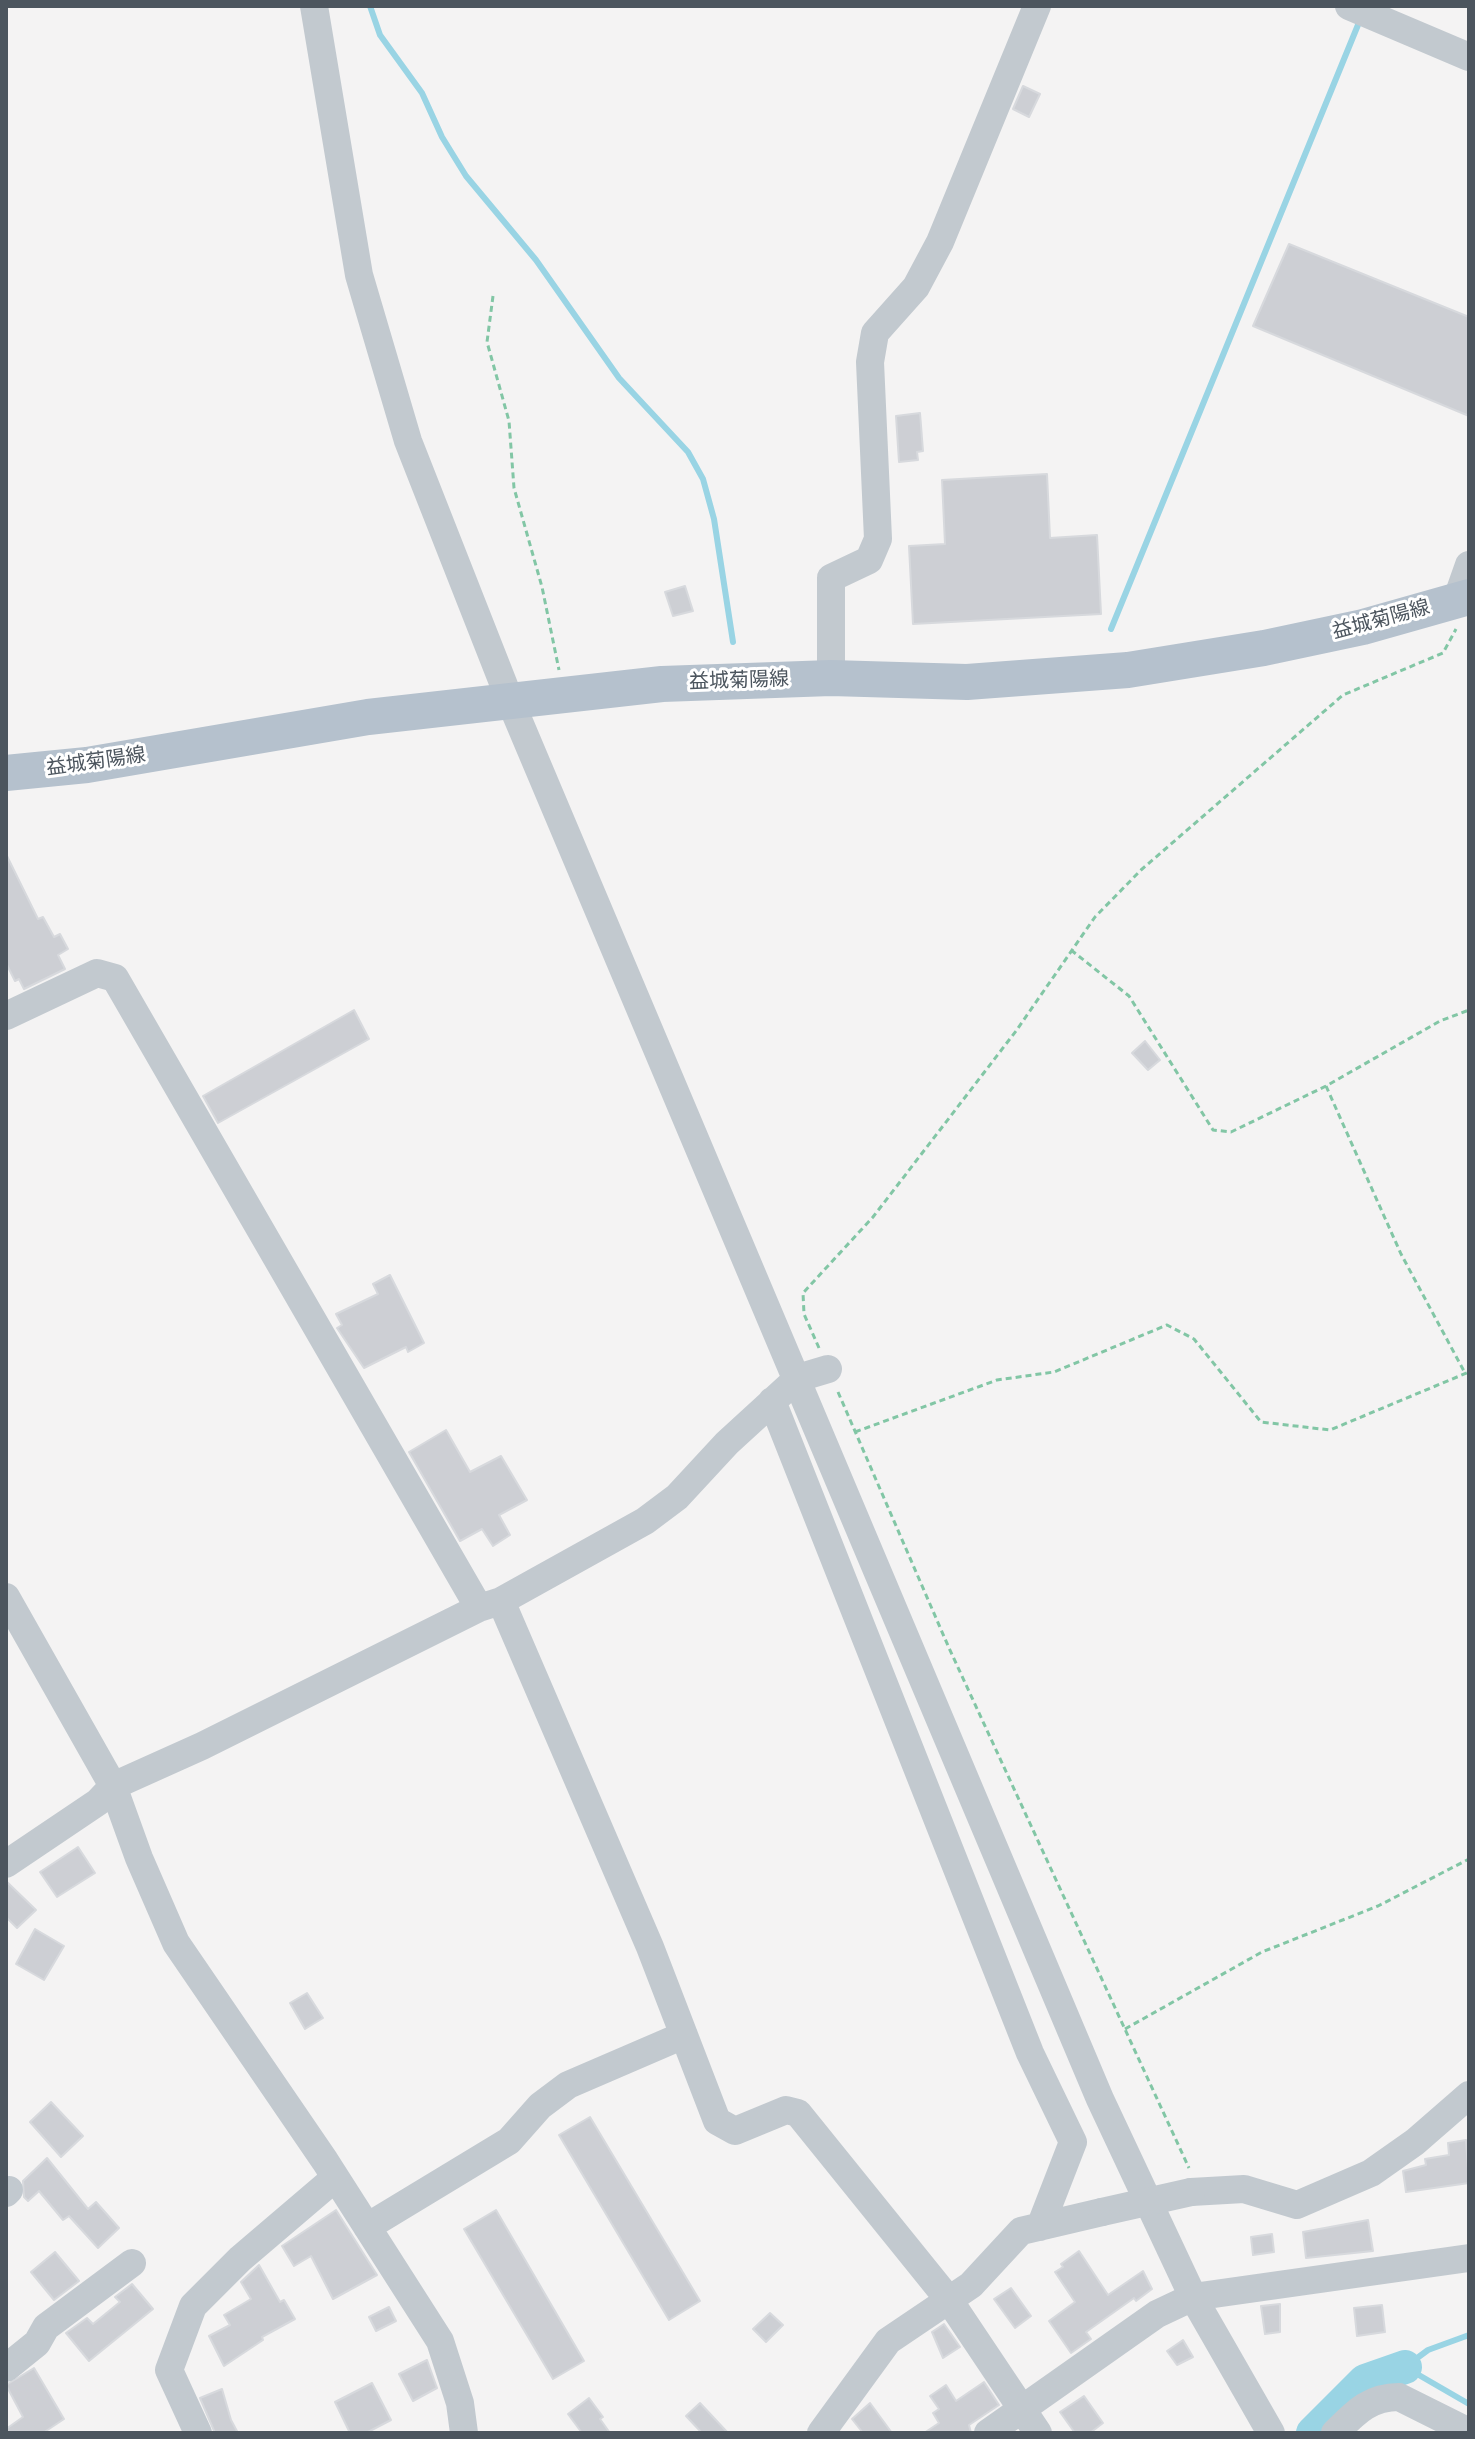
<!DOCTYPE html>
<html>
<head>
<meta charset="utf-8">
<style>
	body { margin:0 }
	#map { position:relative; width:1475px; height:2439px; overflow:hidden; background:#f4f3f3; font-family:"Fira Sans Condensed",sans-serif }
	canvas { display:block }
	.frame { position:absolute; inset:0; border:8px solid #4c555e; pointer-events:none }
</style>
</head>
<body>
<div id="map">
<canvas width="1475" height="2439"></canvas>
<div class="frame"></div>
</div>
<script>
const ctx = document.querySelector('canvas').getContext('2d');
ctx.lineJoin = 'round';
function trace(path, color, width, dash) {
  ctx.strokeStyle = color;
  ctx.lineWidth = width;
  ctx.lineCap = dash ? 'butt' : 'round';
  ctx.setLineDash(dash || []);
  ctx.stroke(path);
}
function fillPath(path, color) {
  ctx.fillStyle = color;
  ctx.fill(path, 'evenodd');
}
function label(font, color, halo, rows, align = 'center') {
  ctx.font = font + ' "Fira Sans Condensed","Noto Sans JP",sans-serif';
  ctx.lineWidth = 6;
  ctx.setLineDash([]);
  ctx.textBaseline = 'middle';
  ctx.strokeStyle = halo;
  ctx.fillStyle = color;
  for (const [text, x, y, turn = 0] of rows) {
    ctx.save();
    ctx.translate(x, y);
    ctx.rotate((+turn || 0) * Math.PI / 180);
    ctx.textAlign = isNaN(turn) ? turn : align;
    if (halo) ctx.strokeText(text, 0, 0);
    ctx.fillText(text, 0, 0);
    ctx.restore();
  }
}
const stream = new Path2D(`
	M370 6 380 35 422 93 442 137 466 176 536 260 619 378 688 452 703 479 714 519 733 642
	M1111 629 1360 20
	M1469 2335 1428 2350 1405 2367 1469 2404`);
const river = new Path2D(`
	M1313 2433 1365 2381 1405 2367`);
const building = new Path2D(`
	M1023 86 1040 94 1029 117 1013 109Z
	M1289 244 1469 317V416L1253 326Z
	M920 413 923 451 917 452 918 460 899 462 896 416Z
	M1047 474 1050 538 1097 535 1101 614 913 624 909 546 945 544 942 480Z
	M685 586 693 611 673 616 665 592Z
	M6 854 38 919 43 917 54 937 60 934 68 949 58 955 65 969 24 989 19 979 15 981 6 963Z
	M354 1010 369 1039 218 1123 203 1096Z
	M1145 1041 1160 1060 1148 1070 1132 1053Z
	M390 1275 424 1343 408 1352 406 1347 364 1368 337 1328 342 1325 336 1314 378 1294 373 1284Z
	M446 1430 470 1472 501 1456 527 1500 499 1515 510 1535 493 1546 482 1529 460 1541 409 1452Z
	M78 1847 95 1873 57 1897 40 1872Z
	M6 1881 36 1910 17 1928 6 1917Z
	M35 1929 64 1946 44 1980 16 1964Z
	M307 1993 323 2018 305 2029 290 2003Z
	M51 2102 83 2136 61 2157 30 2122Z
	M590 2117 700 2301 669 2320 559 2135Z
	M1466 2140 1469 2183 1406 2192 1403 2171 1426 2165 1425 2159 1449 2155 1448 2143Z
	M47 2158 88 2209 96 2202 119 2228 98 2248 69 2216 63 2220 39 2191 28 2201 24 2197 23 2181Z
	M336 2210 377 2275 333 2299 311 2256 294 2266 282 2246Z
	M496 2210 584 2361 553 2379 464 2229Z
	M1368 2220 1373 2251 1306 2258 1303 2232Z
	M1272 2234 1274 2252 1253 2255 1251 2237Z
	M1079 2251 1108 2295 1143 2271 1152 2289 1136 2301 1134 2298 1086 2332 1091 2339 1071 2353 1049 2321 1075 2302 1055 2272 1063 2267 1061 2264Z
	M55 2252 79 2281 54 2300 31 2272Z
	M259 2265 280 2302 284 2300 295 2319 262 2337 263 2340 224 2366 209 2336 230 2325 224 2315 251 2299 241 2282Z
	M132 2284 153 2309 89 2361 66 2333 87 2318 93 2324 120 2302 115 2297Z
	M1011 2288 1031 2316 1015 2328 994 2299Z
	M1280 2304V2332L1265 2334 1261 2306Z
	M1382 2305 1385 2332 1357 2336 1354 2308Z
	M389 2307 396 2321 376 2331 369 2317Z
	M770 2313 783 2325 766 2342 753 2329Z
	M944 2324 960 2347 943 2358 932 2332Z
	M1183 2340 1193 2357 1177 2365 1167 2351Z
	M427 2360 437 2388 413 2401 399 2374Z
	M34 2368 64 2419 43 2433H6V2429L23 2417 6 2385Z
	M984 2382 999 2405 969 2425 971 2433H924L939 2423 933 2413 939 2409 930 2396 946 2385 956 2401Z
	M372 2383 391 2420 366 2433H350L335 2402Z
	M222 2389 231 2420 238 2433H215L200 2398Z
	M1084 2396 1103 2423 1090 2433H1075L1060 2412Z
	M589 2398 603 2417 600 2419 610 2433H582L568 2414Z
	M700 2403 728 2433H702L686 2416Z
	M870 2403 892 2433H863L852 2419Z`);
const path = new Path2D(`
	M493 296 487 342 509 421 514 488 542 587 559 670
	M1071 950 1129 996 1213 1130 1231 1132 1326 1086 1440 1021 1469 1010
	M1326 1086 1401 1254 1465 1373
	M819 1348 804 1314 803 1293 873 1217 1016 1031 1095 917 1141 870 1343 695 1443 653 1456 629
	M838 1392 949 1648 1189 2168
	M855 1432 997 1380 1054 1372 1167 1325 1194 1339 1261 1422 1330 1430 1469 1372
	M1125 2029 1262 1952 1378 1906 1469 1859`);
const minor = new Path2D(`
	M314 6 359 275 408 441 509 698 1100 2099 1193 2297 1271 2433
	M1349 6 1469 57
	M1457 599 1469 565
	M831 678V578L869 560 878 539 870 362 875 333 916 287 940 242 1037 6
	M6 1016 97 973 115 978 479 1608
	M772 1401 1030 2053 1073 2142 1040 2227
	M6 1597 113 1786 139 1858 176 1943 325 2161 440 2341 460 2403 464 2433
	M501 1601 650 1947 717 2121 735 2131 786 2110 798 2113 949 2300 1038 2433
	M6 1864 98 1802 113 1786 202 1746 479 1608 501 1601 645 1521 677 1497 727 1443 798 1378 828 1369
	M1191 2192 1244 2189 1297 2205 1371 2173 1415 2142 1469 2095
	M6 2193 9 2190
	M367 2227 509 2141 540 2106 568 2085 684 2035
	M6 2368 37 2343 46 2327 132 2263
	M198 2433 169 2370 193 2306 240 2259 335 2178
	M821 2433 888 2341 971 2285 1021 2231 1102 2212
	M988 2433 1157 2314 1193 2297 1469 2258
	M1335 2433C1355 2413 1369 2397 1399 2397L1469 2432`);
const major = new Path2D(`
	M6 773 87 765 368 717 662 684 831 678 967 682 1128 670 1264 648 1363 627 1469 597`);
const minorBridge = new Path2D(`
	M1102 2212 1191 2192`);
const streetNames = [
	["益城菊陽線",1381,620,-15],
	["益城菊陽線",739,681,-2],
	["益城菊陽線",96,762,-8]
];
trace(stream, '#99d4e4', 6);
trace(river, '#99d4e4', 34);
fillPath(building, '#cdcfd4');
trace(building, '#d7d9dd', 2);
trace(path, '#82c6a5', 3, [6, 4]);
trace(minor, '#c2c9cf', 28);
trace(major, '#b5c1cd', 36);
trace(minorBridge, '#c2c9cf', 28);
label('20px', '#4c555e', '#fff', streetNames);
</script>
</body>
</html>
